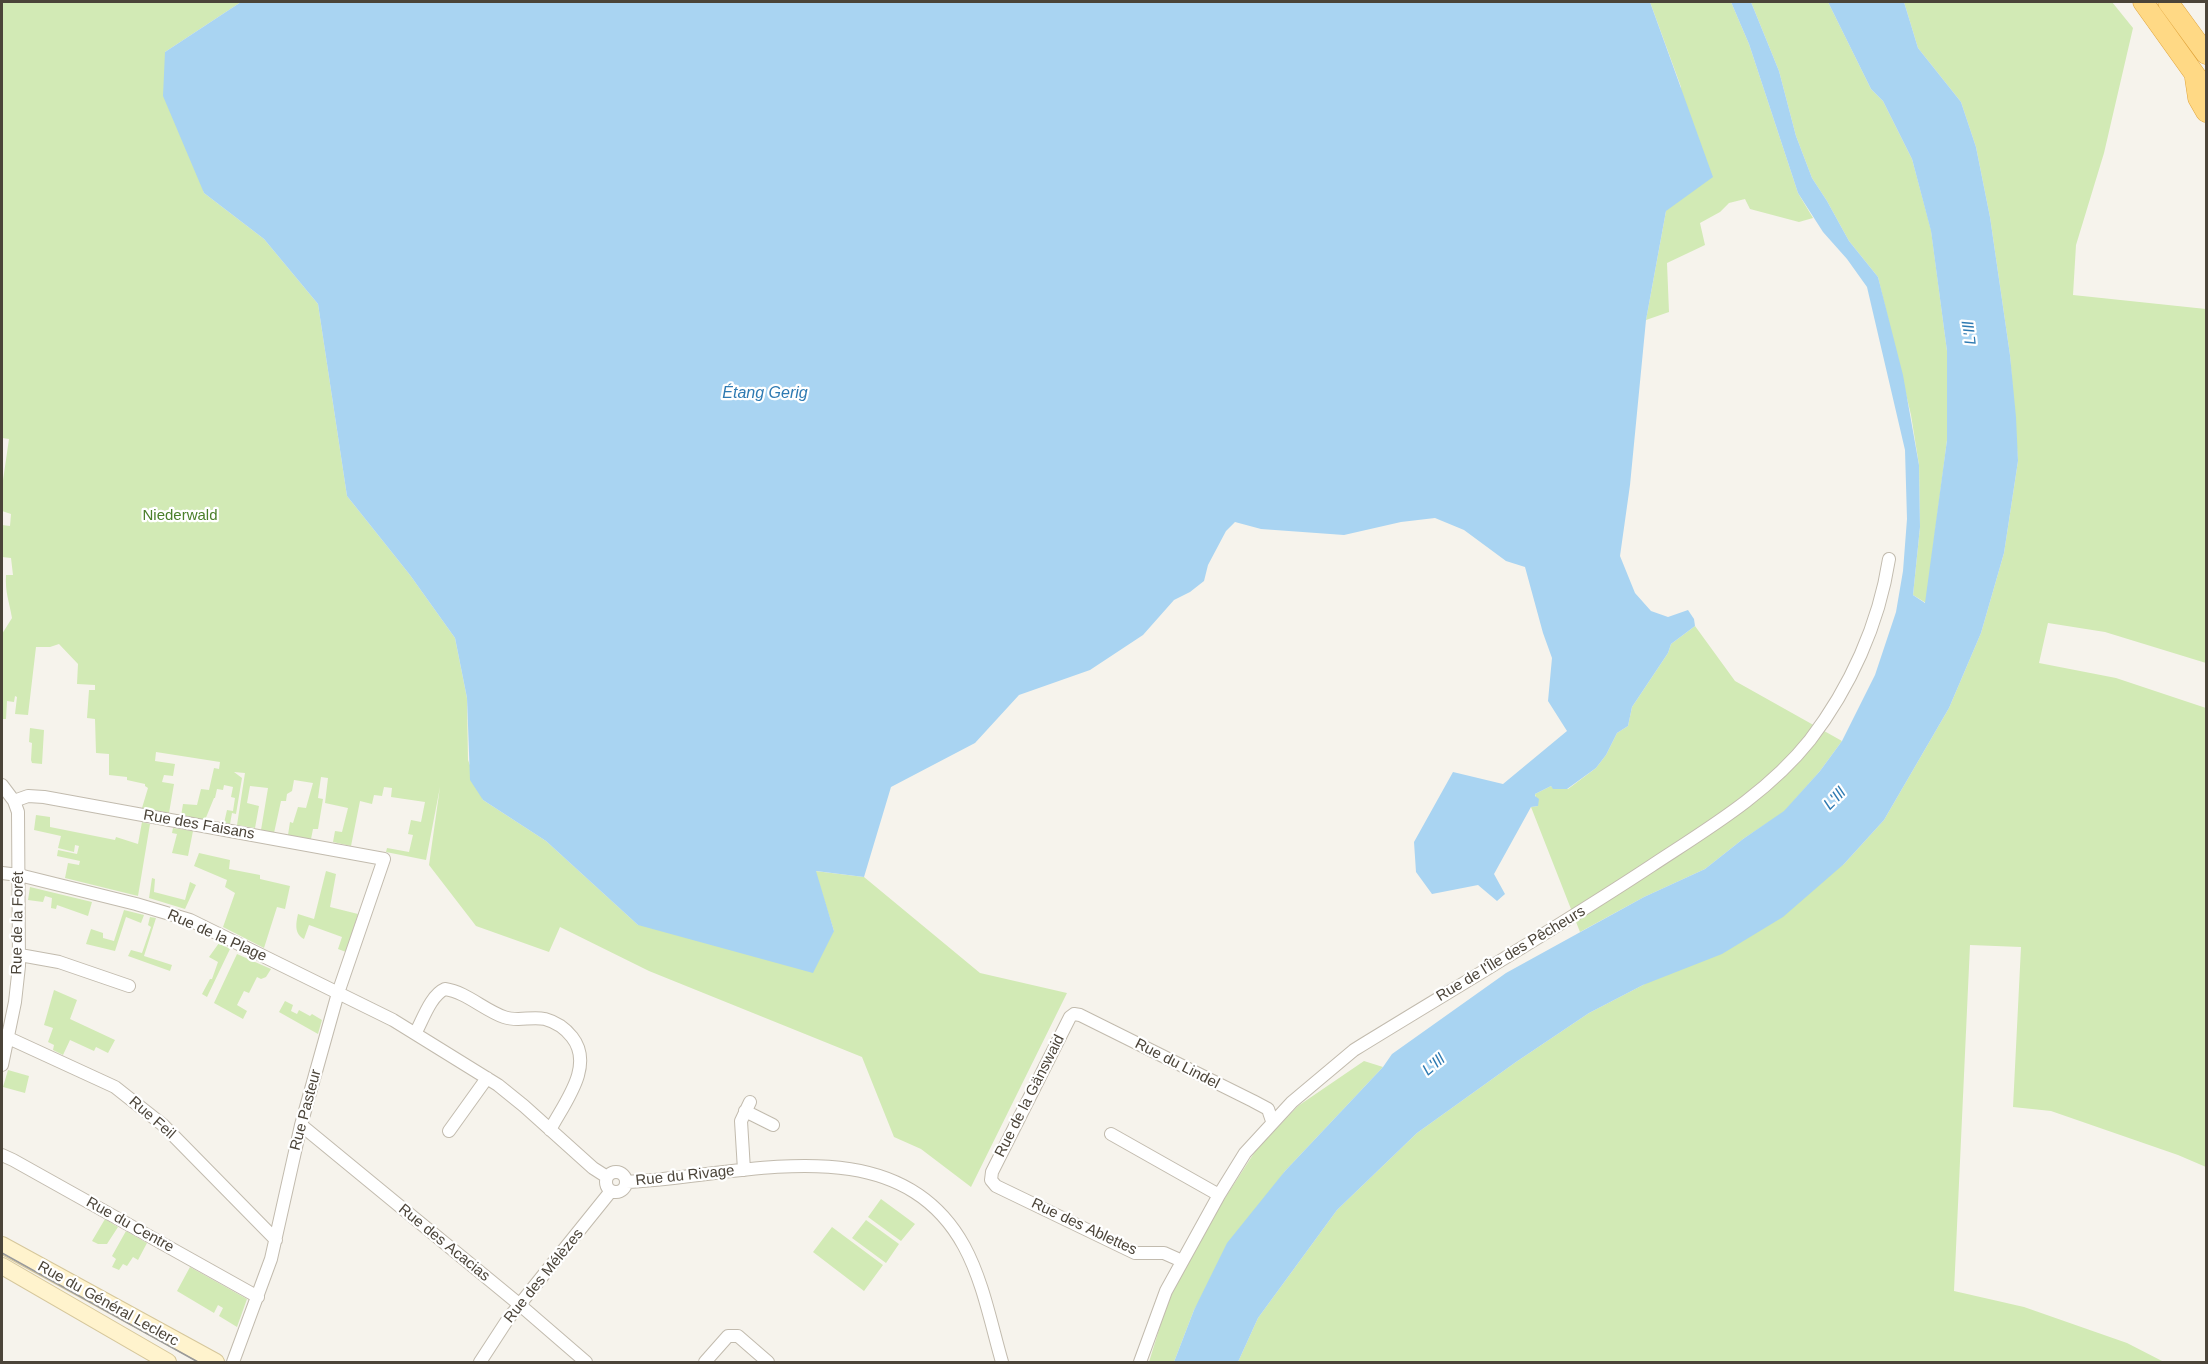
<!DOCTYPE html>
<html>
<head>
<meta charset="utf-8">
<style>
	body { margin:0 }
	#map { position:relative; width:2208px; height:1364px; overflow:hidden; background:#f6f3ec; font-family:Arial,sans-serif }
	canvas { display:block }
	.frame { position:absolute; inset:0; border:3px solid #4b4439; pointer-events:none }
</style>
</head>
<body>
<div id="map">
<canvas width="2208" height="1364"></canvas>
<div class="frame"></div>
</div>
<script>
const ctx = document.querySelector('canvas').getContext('2d');
ctx.lineJoin = 'round';
function fillPath(path, color) {
  ctx.fillStyle = color;
  ctx.fill(path, 'evenodd');
}
function trace(path, color, width, dash) {
  ctx.strokeStyle = color;
  ctx.lineWidth = width;
  ctx.lineCap = dash ? 'butt' : 'round';
  ctx.setLineDash(dash || []);
  ctx.stroke(path);
}
function label(font, color, halo, rows, align = 'center') {
  ctx.font = font + ' Arial,sans-serif';
  ctx.lineWidth = 4.5;
  ctx.setLineDash([]);
  ctx.textBaseline = 'middle';
  ctx.strokeStyle = halo;
  ctx.fillStyle = color;
  for (const [text, x, y, turn = 0] of rows) {
    ctx.save();
    ctx.translate(x, y);
    ctx.rotate((+turn || 0) * Math.PI / 180);
    ctx.textAlign = isNaN(turn) ? turn : align;
    if (halo) ctx.strokeText(text, 0, 0);
    ctx.fillText(text, 0, 0);
    ctx.restore();
  }
}
const green = new Path2D(`
	M2 2H241L165 52 204 193 264 239 318 304 347 496 410 575 455 638 467 698 468 760 483 800 546 841 638 925 834 931 815 871 864 877 980 973 1067 993 971 1187 921 1149 894 1137 862 1057 649 971 560 927 549 952 476 926 429 865 440 787 426 860 386 852 387 848 409 852 413 835 408 834 411 820 421 822 425 802 391 797 392 788 384 787 382 796 374 795 372 804 360 801 351 846 333 842 335 831 342 832 348 808 325 803 328 778 321 777 318 798 323 799 318 829H313L311 839 288 835 290 822 293 823 298 807 306 808 313 783 294 780 292 791 287 794 286 801H281L274 833 261 830 268 788 250 786 247 803 259 806 255 828 237 825 245 773 234 772 242 778 236 814 232 813 230 824 224 823 227 810 233 811 235 798 231 797 233 787 224 785 223 790 217 789 215 798H214L205 820 181 816 183 804 197 805 201 789 209 790 214 768 219 769 220 762 156 752 155 761 175 764 173 776 164 775 162 782 174 784 169 813 142 808 148 788 145 786V784L127 780V777L109 775V754L96 753 95 719 87 718 89 690H95V685L77 684 78 664 59 644 50 647H36L28 715 15 714 17 697 15 696 14 702 7 701 6 719H2V634L12 618C9 600 5 593 6 575H13L11 558 2 557V525L10 526 11 514 2 511V487L9 439 2 438Z
	M1650 2H1731L1749 44 1798 193 1813 218 1799 222 1750 209 1745 199 1729 203 1720 212 1700 223 1705 245 1667 263 1669 312 1646 320 1666 211 1681 87Z
	M1751 2H1828L1871 89 1883 101 1912 159 1931 230 1947 351V440L1926 603 1913 595 1920 527 1919 465 1911 415 1878 277 1849 241 1827 201 1812 178 1796 136 1779 71Z
	M1904 2H2112L2133 28 2104 153 2076 245 2073 295 2206 309V663L2105 632 2048 623 2039 663 2116 678 2206 708V1167L2178 1155 2051 1111 2013 1107 2021 947 1970 945 1954 1291 2024 1307 2127 1343 2164 1362H1238L1258 1318 1337 1210 1417 1133 1516 1062 1589 1013 1643 985 1844 864 1884 820 1949 708 1981 633 2004 553 2018 461 2010 355 1990 217 1976 147 1961 102 1918 48Z
	M1695 626 1735 681 1842 741 1820 771 1784 812 1743 839 1705 869 1644 897 1580 932 1531 807 1538 806 1535 794 1551 786 1554 789H1568L1596 768 1606 755 1617 733 1628 726 1632 707 1668 653 1671 644Z
	M30 728 44 730 42 764 32 763 31 760 32 743 29 742Z
	M36 815 50 817V827L115 840 116 837 138 844 142 822 150 824 138 896 65 878 68 863 79 865 80 861 57 856 58 850 77 854 79 846 75 845 74 852 58 848 61 836 34 830Z
	M173 828 193 831 188 856 172 853 177 834 172 833Z
	M199 853 230 860 229 869 260 875V879L290 886 285 909 277 907 264 948 223 927 235 893 225 887 227 880 194 866Z
	M326 871 336 874 330 907 358 914 346 952 338 949 342 937 309 925 304 939C294 934 296 923 298 914L314 919Z
	M152 878 155 879 154 892 185 900 190 882 196 885 185 909 149 898Z
	M30 887 92 902 88 916 57 905 56 909 51 908 52 898 45 896 43 902 28 900Z
	M124 910 144 915 141 923 126 917 115 951 86 944 91 929 103 933V938L114 941Z
	M150 917 156 918 144 956 172 965 170 971 128 956 131 950 142 953 151 927 148 925Z
	M219 943 230 949 207 997 202 994 210 979H212L218 962 209 957Z
	M237 954 271 969 266 977 261 979 257 977 249 993 244 991 237 1005 247 1011 243 1019 214 1003Z
	M54 990 77 1000 70 1019 115 1040 108 1053 96 1047 94 1051 70 1040 63 1055 53 1050 54 1045 48 1042 53 1028 44 1025Z
	M285 1001 293 1005 291 1011 297 1014 299 1010 310 1016 312 1014 322 1020 318 1034 279 1012Z
	M1364 1061 1383 1067 1285 1171 1194 1310 1174 1362H1149L1170 1294 1214 1215 1256 1150 1298 1106Z
	M8 1070 29 1076 25 1093 3 1087Z
	M881 1199 915 1224 901 1241 868 1217Z
	M105 1219 118 1227 107 1244H98L92 1241Z
	M866 1220 899 1244 886 1263 852 1238Z
	M832 1227 883 1265 864 1291 813 1252Z
	M126 1231 147 1243 138 1260 133 1257 127 1266 123 1264 119 1270 112 1267 116 1259 112 1256Z
	M190 1267 247 1299 237 1327 219 1316 223 1308 218 1305 214 1313 177 1291Z`);
const water = new Path2D(`
	M241 2H1650L1713 177 1666 211 1646 320 1630 485 1620 556 1635 593 1651 611 1668 617 1688 610 1694 619 1695 626 1671 644 1668 653 1632 707 1628 726 1617 733 1606 755 1596 768 1567 789H1553L1551 786 1535 794V796L1539 799 1538 806 1531 807 1494 874 1505 894 1497 901 1478 885 1432 894 1416 872 1414 842 1453 772 1503 784 1567 731 1548 701 1552 658 1543 633 1525 567 1506 561 1464 530 1435 518 1401 522 1344 535 1261 529 1235 522 1226 531 1208 565 1204 581 1190 592 1174 600 1143 635 1090 670 1019 695 975 743 891 787 864 877 816 871 834 931 813 973 638 925 546 841 483 800 470 780 467 698 455 638 410 575 347 496 318 304 264 239 204 193 163 96 165 52Z
	M1731 2H1751L1779 71 1796 136 1812 178 1827 201 1849 241 1878 277 1903 375 1919 465 1920 527 1913 595 1925 603 1947 440V351L1931 231 1912 159 1883 101 1871 89 1828 2H1904L1918 48 1961 102 1976 147 1990 217 2010 355 2016 417 2018 461 2004 553 1981 633 1949 708 1884 820 1844 864 1783 917 1722 954 1643 985 1589 1013 1516 1062 1417 1133 1337 1210 1258 1318 1238 1362H1174L1194 1310 1227 1243 1285 1171 1383 1067 1392 1054 1506 973 1644 897 1705 869 1743 839 1784 811 1820 771 1842 741 1875 675 1896 612 1903 571 1907 519 1905 450 1867 287 1847 259 1823 232 1798 193 1749 44Z`);
const minor = new Path2D(`
	M2 785 14 801 18 812 19 966 15 1002 2 1065
	M14 801 28 796 44 797 384 859 338 993 301 1125 271 1259 233 1362
	M2 873 19 875 136 904 190 920 393 1020 498 1085 524 1106 593 1168 607 1177
	M20 955 59 962 129 986
	M416 1032C423 1019 431 995 445 989 466 992 484 1010 504 1017 518 1022 531 1016 545 1019 556 1022 565 1028 572 1037 595 1066 564 1103 550 1130
	M2 1035 115 1087 163 1125 276 1240
	M745 1111 773 1125
	M301 1125 520 1305 586 1362
	M449 1131 487 1078
	M1111 1134 1219 1195
	M2 1155 13 1160 258 1297
	M744 1170 741 1121 750 1102
	M606 1182a10 10 0 1 1 20 0a10 10 0 1 1-20 0Z
	M626 1182C737 1178 896 1122 964 1246 983 1281 991 1324 1002 1362
	M1182 1261 1164 1253H1135L996 1186 991 1180 992 1172 1070 1017 1074 1014 1080 1015 1253 1101 1268 1109 1272 1121
	M480 1362 508 1319 611 1191
	M705 1362 728 1336H738L768 1362
	M1140 1362 1166 1291 1219 1195 1245 1153 1292 1102 1354 1050C1453 989 1554 930 1651 866 1707 829 1767 794 1810 740 1850 688 1879 624 1889 559`);
const secondary = new Path2D(`
	M2 1245 216 1362
	M2 1266 168 1362`);
const trunk = new Path2D(`
	M2143 2 2206 90
	M2168 2 2206 54
	M2195 78 2198 98 2206 112`);
const tram = new Path2D(`
	M2 1253 198 1362`);
const parkNames = [
	["Niederwald",180,516]
];
const streetNames = [
	["Rue des Faisans",199,825,10],
	["Rue de la Forêt",18,923,-89],
	["Rue de la Plage",217,936,24],
	["Rue de l'Île des Pêcheurs",1511,954,-31],
	["Rue du Lindel",1177,1064,27],
	["Rue de la Gänswaid",1030,1096,-63],
	["Rue Pasteur",306,1110,-75],
	["Rue Feil",152,1118,41],
	["Rue du Rivage",685,1176,-6],
	["Rue du Centre",130,1225,29],
	["Rue des Ablettes",1084,1227,25],
	["Rue des Acacias",444,1243,39],
	["Rue des Mélèzes",544,1276,-51],
	["Rue du Général Leclerc",108,1304,29]
];
const waterNames = [
	["L'Ill",1970,333,-96],
	["Étang Gerig",765,394],
	["L'Ill",1835,799,-45],
	["L'Ill",1434,1065,-40]
];
fillPath(green, '#d2eab5');
fillPath(water, '#a9d4f2');
trace(minor, '#c2bbae', 14);
trace(secondary, '#d6c79b', 18);
trace(trunk, '#e0a43c', 21);
trace(minor, '#fff', 12);
trace(secondary, '#fff3cd', 16);
trace(trunk, '#ffd985', 20);
trace(tram, '#9a9a9a', 1.5);
label('15px', '#4a7f2a', '#fff', parkNames);
label('15px', '#4b4439', '#fff', streetNames);
label('italic 16px', '#2e7ab2', '#fff', waterNames);
</script>
</body>
</html>
